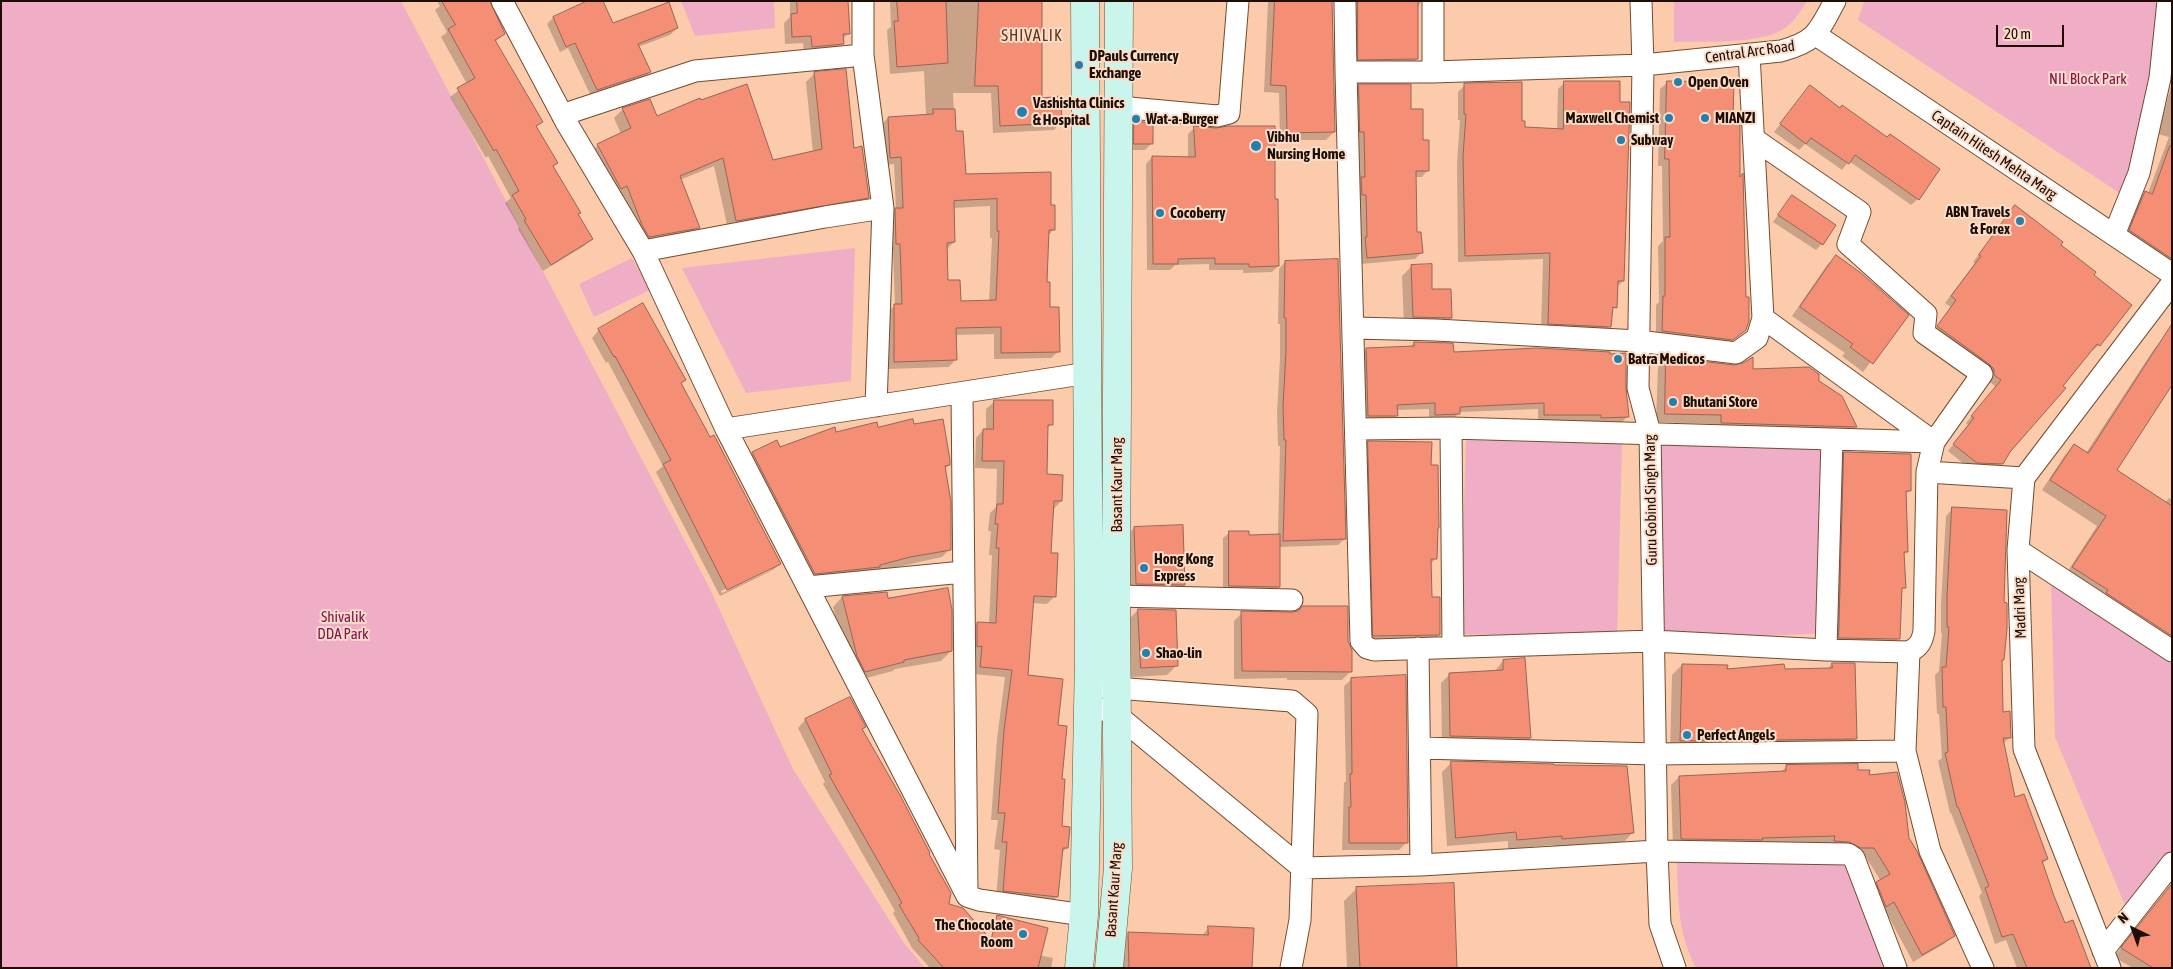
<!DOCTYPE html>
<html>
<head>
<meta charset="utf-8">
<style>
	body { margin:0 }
	#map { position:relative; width:2173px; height:969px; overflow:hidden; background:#fccbab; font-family:"Asap Condensed",sans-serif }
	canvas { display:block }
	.frame { position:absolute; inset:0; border:2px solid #1d0d03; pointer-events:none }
	.north { position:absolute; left:2108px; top:904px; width:50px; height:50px; -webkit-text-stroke:4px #fbddca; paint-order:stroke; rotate:318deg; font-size:14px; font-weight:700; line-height:20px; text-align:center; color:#1d0d03 }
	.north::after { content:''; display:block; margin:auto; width:18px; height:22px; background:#1d0d03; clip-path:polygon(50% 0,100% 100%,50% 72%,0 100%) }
	.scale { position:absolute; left:1996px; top:25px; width:68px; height:22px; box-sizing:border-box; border:2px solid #1d0d03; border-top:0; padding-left:6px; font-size:15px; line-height:18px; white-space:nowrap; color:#1d0d03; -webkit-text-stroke:4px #fbddca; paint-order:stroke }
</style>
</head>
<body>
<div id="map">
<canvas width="2173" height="969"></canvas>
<div class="frame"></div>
<div class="north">N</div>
<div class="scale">20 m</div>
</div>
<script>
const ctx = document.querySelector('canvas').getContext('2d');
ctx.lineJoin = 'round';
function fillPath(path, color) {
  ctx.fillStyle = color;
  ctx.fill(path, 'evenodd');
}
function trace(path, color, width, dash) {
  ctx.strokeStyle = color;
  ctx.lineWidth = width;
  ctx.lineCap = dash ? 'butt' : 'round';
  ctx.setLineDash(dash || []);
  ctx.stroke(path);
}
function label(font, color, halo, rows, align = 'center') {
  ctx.font = font + ' "Asap Condensed",sans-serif';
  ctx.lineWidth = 4;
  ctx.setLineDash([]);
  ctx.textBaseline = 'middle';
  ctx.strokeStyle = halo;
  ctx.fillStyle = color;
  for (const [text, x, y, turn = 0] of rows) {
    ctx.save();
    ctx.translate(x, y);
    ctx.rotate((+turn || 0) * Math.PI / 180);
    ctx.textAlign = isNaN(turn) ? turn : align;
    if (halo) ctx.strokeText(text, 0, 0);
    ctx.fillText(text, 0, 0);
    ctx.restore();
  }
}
const green = new Path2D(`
	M1 1H401L709 587 793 769 904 943 925 968H1Z
	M681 1H774L775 28 695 36Z
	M1674 1H1807C1801 11 1794 22 1785 28 1761 45 1703 41 1674 42Z
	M1864 1H2172V74L2130 200 1858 20Z
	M855 248 851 381 746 393 682 268Z
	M632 258 650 290 594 317 579 284Z
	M1853 430 1854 632 1653 641 1650 433Z
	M1466 440 1622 444 1617 637 1460 634Z
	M2051 578 2172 664V857L2130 917 2055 737Z
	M1677 863 1844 864 1891 954 1882 968H1696C1678 934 1678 900 1677 863Z`);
const shadow = new Path2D(`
	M437 1H489L504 34 495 42 542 121 536 127 556 163 552 167 592 239 584 246 543 271 518 229 519 227 505 203 511 198 488 156 486 158 450 97 467 84 441 37 447 32 435 10 440 6Z
	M590 1 612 25 677 28 670 35 638 47 650 72 643 79 591 96 568 48 560 52 547 24 553 18Z
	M790 1H848L849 33 842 40V44L835 52 804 54 803 43 785 44 784 23 790 17Z
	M890 1H1041V99L1061 122 1054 130 993 133 991 93H953L955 133 965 176 1050 206 1054 229 1048 236 1046 283 1048 309 1059 351 1051 358 994 359V334L955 335 956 359 949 367 887 369V313L895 305 893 251H889V217L896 210 894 164 883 165 881 125 888 118 926 116 924 71 890 74 887 30 891 27ZM990 206V238H992L989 302 960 303 947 281 946 250 954 242 953 208Z
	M1268 1H1331L1334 132 1326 140H1280L1279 93 1264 92Z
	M1347 1H1421L1417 11V59L1409 67H1351Z
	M815 73 852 149 867 197 859 206 728 229 714 166 680 180 698 227 690 236 640 245 589 154 598 145 621 134 614 118 623 109 657 117 772 162 813 153 806 82Z
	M1565 82 1623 281 1616 288V307L1611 311 1610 326 1603 333 1541 330 1543 259 1458 262 1457 163 1460 120H1458V92L1465 85 1521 122 1523 128 1557 130 1558 89Z
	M1668 82 1731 118 1739 179 1745 330 1724 347 1656 338V305L1659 302 1658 246 1663 241 1662 166H1658L1660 89Z
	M2172 82V267L2122 238 2138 200 2146 192 2148 193 2169 137 2158 134Z
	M1359 86 1409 110 1422 142 1428 170 1422 177H1415L1416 234 1422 252 1415 259 1361 264 1360 201H1356L1353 92Z
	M1810 86 1918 199 1911 205 1849 161 1842 170 1805 144 1799 150 1774 132Z
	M1134 122 1151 144 1145 150H1128V129Z
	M1194 128 1216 130 1274 200 1278 266 1272 272 1243 273V270H1209V264L1175 265 1170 270H1147L1146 164 1152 157 1188 158V134Z
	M1792 196 1822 244 1816 250 1773 222Z
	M2015 207 2092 275 2099 345 2092 351 2091 350 2061 386 2064 388 1995 470 1970 469 1948 451 1968 425 1966 423 1996 387 1932 334 1951 307 1945 303 1975 263 1973 262Z
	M1836 257 1907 315 1863 372 1842 356 1845 353 1792 316 1827 265Z
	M1285 262 1345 539 1338 545 1279 547V587L1272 593 1223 592V538L1230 532 1248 536 1278 535 1280 446H1278L1277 413 1280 358V324H1278L1279 269Z
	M1412 266 1451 318 1441 328 1404 326 1402 276Z
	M643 305 680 384 780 563 773 570 720 596 656 472 663 466 608 362 606 363 592 338 599 330ZM773 566V569L722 593 721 591Z
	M2163 339 2115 470 2165 503 2169 498 2172 500V654L2064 577 2097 526 2042 490 2065 455 2074 446 2086 453 2154 349Z
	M1414 343 1452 353 1624 388 1628 416 1621 423 1595 424V421H1538V409L1459 412 1453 421H1429V409L1396 410V416L1390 422H1362L1360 356 1366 349 1410 347Z
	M1667 358 1735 367 1744 364 1752 370 1818 382 1841 397 1856 427 1847 435 1713 432V424L1656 422 1658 367Z
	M994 402 1051 424 1046 430V476L1061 501 1054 509 1049 554 1055 596 1047 604 1032 603 1027 676 1057 726 1061 780 1060 827 1067 848 1061 853 1057 897 1049 904 996 898 1000 850 994 849 998 820H991L997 739 1005 677 973 674 975 653 970 654V630L977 623 989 624 992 555H989L991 531H988L990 513 996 507 997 469 975 468 976 438 983 430H986V409Z
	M913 426 949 465 944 470 950 549 942 557 875 572 807 581 745 461 753 453 780 449 836 434Z
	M1369 443 1429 466 1436 529V558L1430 565 1431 598 1439 635 1431 643 1366 644 1361 451Z
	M1845 453 1909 491 1905 495 1907 552 1903 555 1904 587 1900 592 1898 639 1890 647 1831 646 1836 461Z
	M1953 508 2003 604V660L2000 662 2002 713 2010 737 2003 744 2014 799 2047 859 2042 864 2064 925 2089 968H2017L2006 940 1995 944 1979 896 1982 893 1951 813H1950L1938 761 1942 758 1939 714H1937L1935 675 1939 671 1942 633H1941V604L1946 516Z
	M1134 528 1184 585 1174 595 1126 593 1124 538Z
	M842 597 887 600 951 651 941 661 895 669 893 671 855 681 847 666 833 607Z
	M1138 610 1177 665 1167 675 1131 677 1128 620Z
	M1242 613 1292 614 1347 642 1350 672 1342 680H1287V678L1234 679V621Z
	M1503 661 1530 738 1521 747 1442 745 1441 683 1450 674 1494 672Z
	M1832 664 1856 739 1846 749 1670 751 1672 675 1682 665 1726 670 1784 671 1827 669Z
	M1352 679 1407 842 1399 850H1342L1344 783 1346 781 1344 686Z
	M850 698 864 727 861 730 928 854 948 905 994 946 1053 958 1051 968H930L912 948 893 913 895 911 823 784 825 782 798 728 805 720Z
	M1451 763 1633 832 1624 842 1553 848V845L1508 849V841L1447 846 1442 772Z
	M1787 766 1856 771 1868 776 1908 839 1953 935 1944 944 1913 962 1885 910 1868 891 1881 881 1865 856 1673 847 1671 785 1679 777 1781 772Z
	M2172 883V968H2133L2114 957Z
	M1357 888 1456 968H1347L1344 901Z
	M1209 927 1251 968H1122V940L1129 933 1202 936Z`);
const building = new Path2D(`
	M442 1H490L505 34 495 40 543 122 536 126 558 163 553 166 581 213 578 214 593 239 551 265 524 220 526 219 512 195 519 191 496 149 494 151 457 88 475 78 448 29 455 25Z
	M587 1H603L613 23 669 2 678 28 638 44 651 72 597 90 575 43 566 47 553 17Z
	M797 1H848L850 34H843L844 44 812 47 811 36 792 37 791 14 797 13Z
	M897 1H946L948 63 897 67 894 21H898Z
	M979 1H1042V98L1061 96 1062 123 1000 126 998 86H975Z
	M1275 1H1332L1335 132 1287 133 1286 86 1271 85Z
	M1358 1H1418V59L1358 60Z
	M846 69 854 148 862 146 869 198 736 221 723 158 680 176 700 228 649 237 642 225 627 186 621 189 597 144 631 128 622 108 650 99 657 116 700 98 701 100 747 84 773 160 822 149 814 72Z
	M1564 81H1620V102H1630L1624 281H1618L1617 308 1613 307 1611 327 1548 324 1550 253 1465 256 1463 156 1466 114H1464V83L1522 82V121H1525V127L1563 129Z
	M1667 81 1734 82 1733 117H1740V177L1743 173 1746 297H1749V321L1746 330 1733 340 1662 331 1663 296H1665V237H1670L1669 159H1665Z
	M1359 84H1411V109H1423V140H1429V171H1416L1417 232H1421L1423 253 1367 258 1365 237H1367L1366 195H1362L1361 177H1365L1364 132H1360Z
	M1810 85 1840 108 1842 105 1887 137 1890 134 1940 169 1919 200 1855 155 1849 164 1811 138 1806 144 1780 124Z
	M933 109H955L956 131H963L966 174 1051 172V205H1055V230H1049L1047 282H1050V307H1059L1060 352 1001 353V327L956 328 957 360 894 362V304H902L900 244H896L895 208H903L901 157 890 158 888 117 933 114ZM997 199V231H999L996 300 961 301 960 280H948L947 243 955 242 954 201Z
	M1134 121 1153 123V144H1134Z
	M1194 126 1216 128 1228 126H1275V199H1278L1279 266 1249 267V264H1215V258L1178 259V264H1153L1152 156 1195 157Z
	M2170 146H2172V259L2129 230 2145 191 2152 194Z
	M1792 195 1836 225 1823 245 1778 215Z
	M2015 205 2063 242 2061 245 2096 272 2094 275 2132 305 2100 346 2097 344 2063 386 2066 388 2010 452 2003 464 1977 463 1953 444 1974 418 1971 416 2001 380 1994 375V369L1989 364 1937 326 1956 300 1951 296 1981 256 1979 255Z
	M1836 255 1861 273 1909 315 1873 364 1850 347 1853 344 1800 307Z
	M1338 259 1346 539 1283 541 1286 440H1284L1283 406 1286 350V318H1284L1285 261Z
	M1432 264V289H1451L1452 318 1413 317 1411 265Z
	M643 303 686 380 681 383 710 437 714 435 781 564 727 590 663 464 671 460 615 356 614 357 598 329Z
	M2172 324V385L2117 470 2172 506V636L2106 593 2108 590 2072 567 2106 516 2050 480 2074 444 2088 453Z
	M1414 342 1453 343 1454 352 1537 348 1610 352V354L1626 353V388L1629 417 1601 418V415H1544V403L1460 407V414L1435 415V403L1397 405 1398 416H1368L1366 348 1414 346Z
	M1666 357 1734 365 1743 363 1753 357V369L1809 367 1819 374V381L1842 396 1857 427 1721 423V415L1665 414Z
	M994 400H1053V425H1048L1047 474 1063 475 1062 501H1054L1051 553H1058L1056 597 1034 596 1028 675 1063 679 1058 725 1067 726 1062 779H1065L1062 826 1070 827 1068 848H1063L1058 897 1003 891 1007 842H1002L1005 813H998L1004 730 1012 670 980 667 982 646 977 647V622L996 623 999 548H996L998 524H995L997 504H1003L1004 461H982L983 429H993Z
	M913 419 914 424 943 419 950 460V465L945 466 951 502V550L910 557 880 565V567L815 574 752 452 777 440 780 447 835 427 836 432 877 422 878 427Z
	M1368 441 1432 442 1431 465H1438L1439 528H1438L1437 559H1431L1432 597H1440V635L1373 636Z
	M1844 452 1911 454V491H1906L1908 552H1904L1906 588H1902L1900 639 1839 638Z
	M1952 507 2007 510 2004 602 2007 603V629L2004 660H2002L2003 712 2010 711 2011 738H2003L2015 797 2024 794 2048 859 2042 861 2054 896 2065 923 2073 920 2091 968H2027L2013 934 2002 937 1985 888 1989 886 1958 807H1957L1945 753 1948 752 1946 707H1943L1942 667H1946L1949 627H1947V596Z
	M1183 525 1185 585 1136 584 1134 527Z
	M1229 531H1249V535L1280 534V587L1229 586Z
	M948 588 952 610V651L904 660V662L865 672 857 656 842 596 887 592 888 598Z
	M1303 606H1348V641L1352 650V672L1242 671 1241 611 1292 612 1298 611Z
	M1138 609 1176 610 1178 666 1141 668Z
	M1525 658 1531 738 1450 736 1449 673 1503 670V660Z
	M1832 663H1855L1857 739 1680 741 1682 664 1728 665 1727 669 1784 664 1785 669 1832 668Z
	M1406 675 1408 843H1349V807H1351L1350 774H1352L1351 678Z
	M850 697 866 727 862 729 900 795 930 853 929 854 951 893 949 904 963 908 991 940 997 915 1048 928 1038 968H944L918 940 919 938 899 905 902 903 829 775 832 774 805 719Z
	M1451 761 1554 764V765L1627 766 1634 833 1562 839V836L1517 840 1516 832 1456 838Z
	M1858 764V770H1870L1869 775 1897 772 1905 802 1909 838 1917 851 1955 936 1922 955 1894 902 1886 907 1876 882 1890 874 1874 848H1861L1849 842 1834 841 1835 836 1762 838 1763 840 1681 839 1679 776 1786 771V765Z
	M1454 883 1457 968H1360L1356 887Z
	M2172 884V968H2153L2121 948Z
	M1208 926 1254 928 1252 968H1129L1128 932 1208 935Z`);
const street = new Path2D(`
	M502 1 566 122 643 251 726 429 967 896 979 900 1084 915
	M863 1V55L883 208 876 406
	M1345 1 1346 72H1433
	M1433 1V72L1643 65 1781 51C1817 41 1818 32 1835 1
	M1641 1 1643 65 1638 388 1650 433 1657 851 1660 924 1675 968
	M1816 35 2172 274
	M1346 72 1361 641 1367 648 1374 650 1653 641 1826 650 1832 439 1451 428 1453 647
	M1119 107 1217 116 1229 113 1238 1
	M562 115 695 71 863 55
	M1754 139 1860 212 1848 244 1926 314 1924 333 1982 374 1934 442 1763 318
	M2114 235 2139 173 2160 78 2168 1
	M643 251 825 217 883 208
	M1354 328 1436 330 1638 341 1736 353 1757 338 1763 318 1749 54
	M962 393 967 892
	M726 429 1088 373
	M1356 429 1451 428
	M1927 472 2024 478
	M2018 550 2172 651
	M808 587 963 572
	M1116 596 1292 600
	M1418 648 1421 865
	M1826 650 1909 652C1919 647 1922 642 1924 631L1927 472 1934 442 1832 439
	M1909 652 1905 751 1930 851 1983 968
	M1088 686 1292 701 1307 714 1300 920 1291 968
	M1088 704 1117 715 1302 868 1421 865 1657 851 1848 854 1854 858 1896 968
	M1420 748 1656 754 1905 751
	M2103 951 2172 863
	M2110 968 2024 749 2018 550 2024 478 2172 283`);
const secondary = new Path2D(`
	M1079 968 1084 915 1089 657 1085 1
	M1109 968 1118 868 1116 596 1119 1`);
const markers = [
	[1079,65,5,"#237fad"],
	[1678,82,5,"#237fad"],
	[1022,112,6,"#237fad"],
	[1669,118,5,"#237fad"],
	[1705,118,5,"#237fad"],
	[1136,119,5,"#237fad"],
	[1621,140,5,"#237fad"],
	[1256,146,6,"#237fad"],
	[1160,213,5,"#237fad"],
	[2020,221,5,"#237fad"],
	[1618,359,5,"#237fad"],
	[1673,402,5,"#237fad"],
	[1144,568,5,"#237fad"],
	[1146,653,5,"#237fad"],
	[1687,735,5,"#237fad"],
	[1023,934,5,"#237fad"]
];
const streetNames = [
	["Central Arc Road",1750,52,-8],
	["Captain Hitesh Mehta Marg",1994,155,34],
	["Basant Kaur Marg",1117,485,-90],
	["Guru Gobind Singh Marg",1651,500,-91],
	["Madri Marg",2020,608,-92],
	["Basant Kaur Marg",1114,890,-86]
];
const poiNames = [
	["DPauls Currency",1089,56],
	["Exchange",1089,73],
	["Open Oven",1688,82],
	["Vashishta Clinics",1033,103],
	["& Hospital",1033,120],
	["Maxwell Chemist",1659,118,"right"],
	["MIANZI",1715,118],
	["Wat-a-Burger",1146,119],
	["Vibhu",1267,137],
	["Nursing Home",1267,154],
	["Subway",1631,140],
	["ABN Travels",2010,212,"right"],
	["& Forex",2010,229,"right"],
	["Cocoberry",1170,213],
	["Batra Medicos",1628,359],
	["Bhutani Store",1683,402],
	["Hong Kong",1154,559],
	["Express",1154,576],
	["Shao-lin",1156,653],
	["Perfect Angels",1697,735],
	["The Chocolate",1013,925,"right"],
	["Room",1013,942,"right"]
];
const parkNames = [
	["NIL Block Park",2088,79],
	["Shivalik",343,617],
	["DDA Park",343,634]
];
const neighbourhoodNames = [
	["SHIVALIK",1032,36]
];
fillPath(green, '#efaec6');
fillPath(shadow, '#0003');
fillPath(building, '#f48f75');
trace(building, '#976457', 1);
trace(street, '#744c2f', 23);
trace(secondary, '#744c2f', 29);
trace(street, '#fff', 21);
trace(secondary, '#caf5ec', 28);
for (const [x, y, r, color] of markers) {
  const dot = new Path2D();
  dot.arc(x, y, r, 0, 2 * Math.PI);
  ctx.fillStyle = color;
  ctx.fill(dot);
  trace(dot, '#fbddca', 2);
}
label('15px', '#1d0d03', '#fbddca', streetNames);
label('bold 15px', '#1d0d03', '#fbddca', poiNames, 'left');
label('15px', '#87104f', '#fbddca', parkNames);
ctx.letterSpacing = '1px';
label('16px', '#5c3618', '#fbddca', neighbourhoodNames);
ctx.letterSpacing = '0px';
</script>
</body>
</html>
